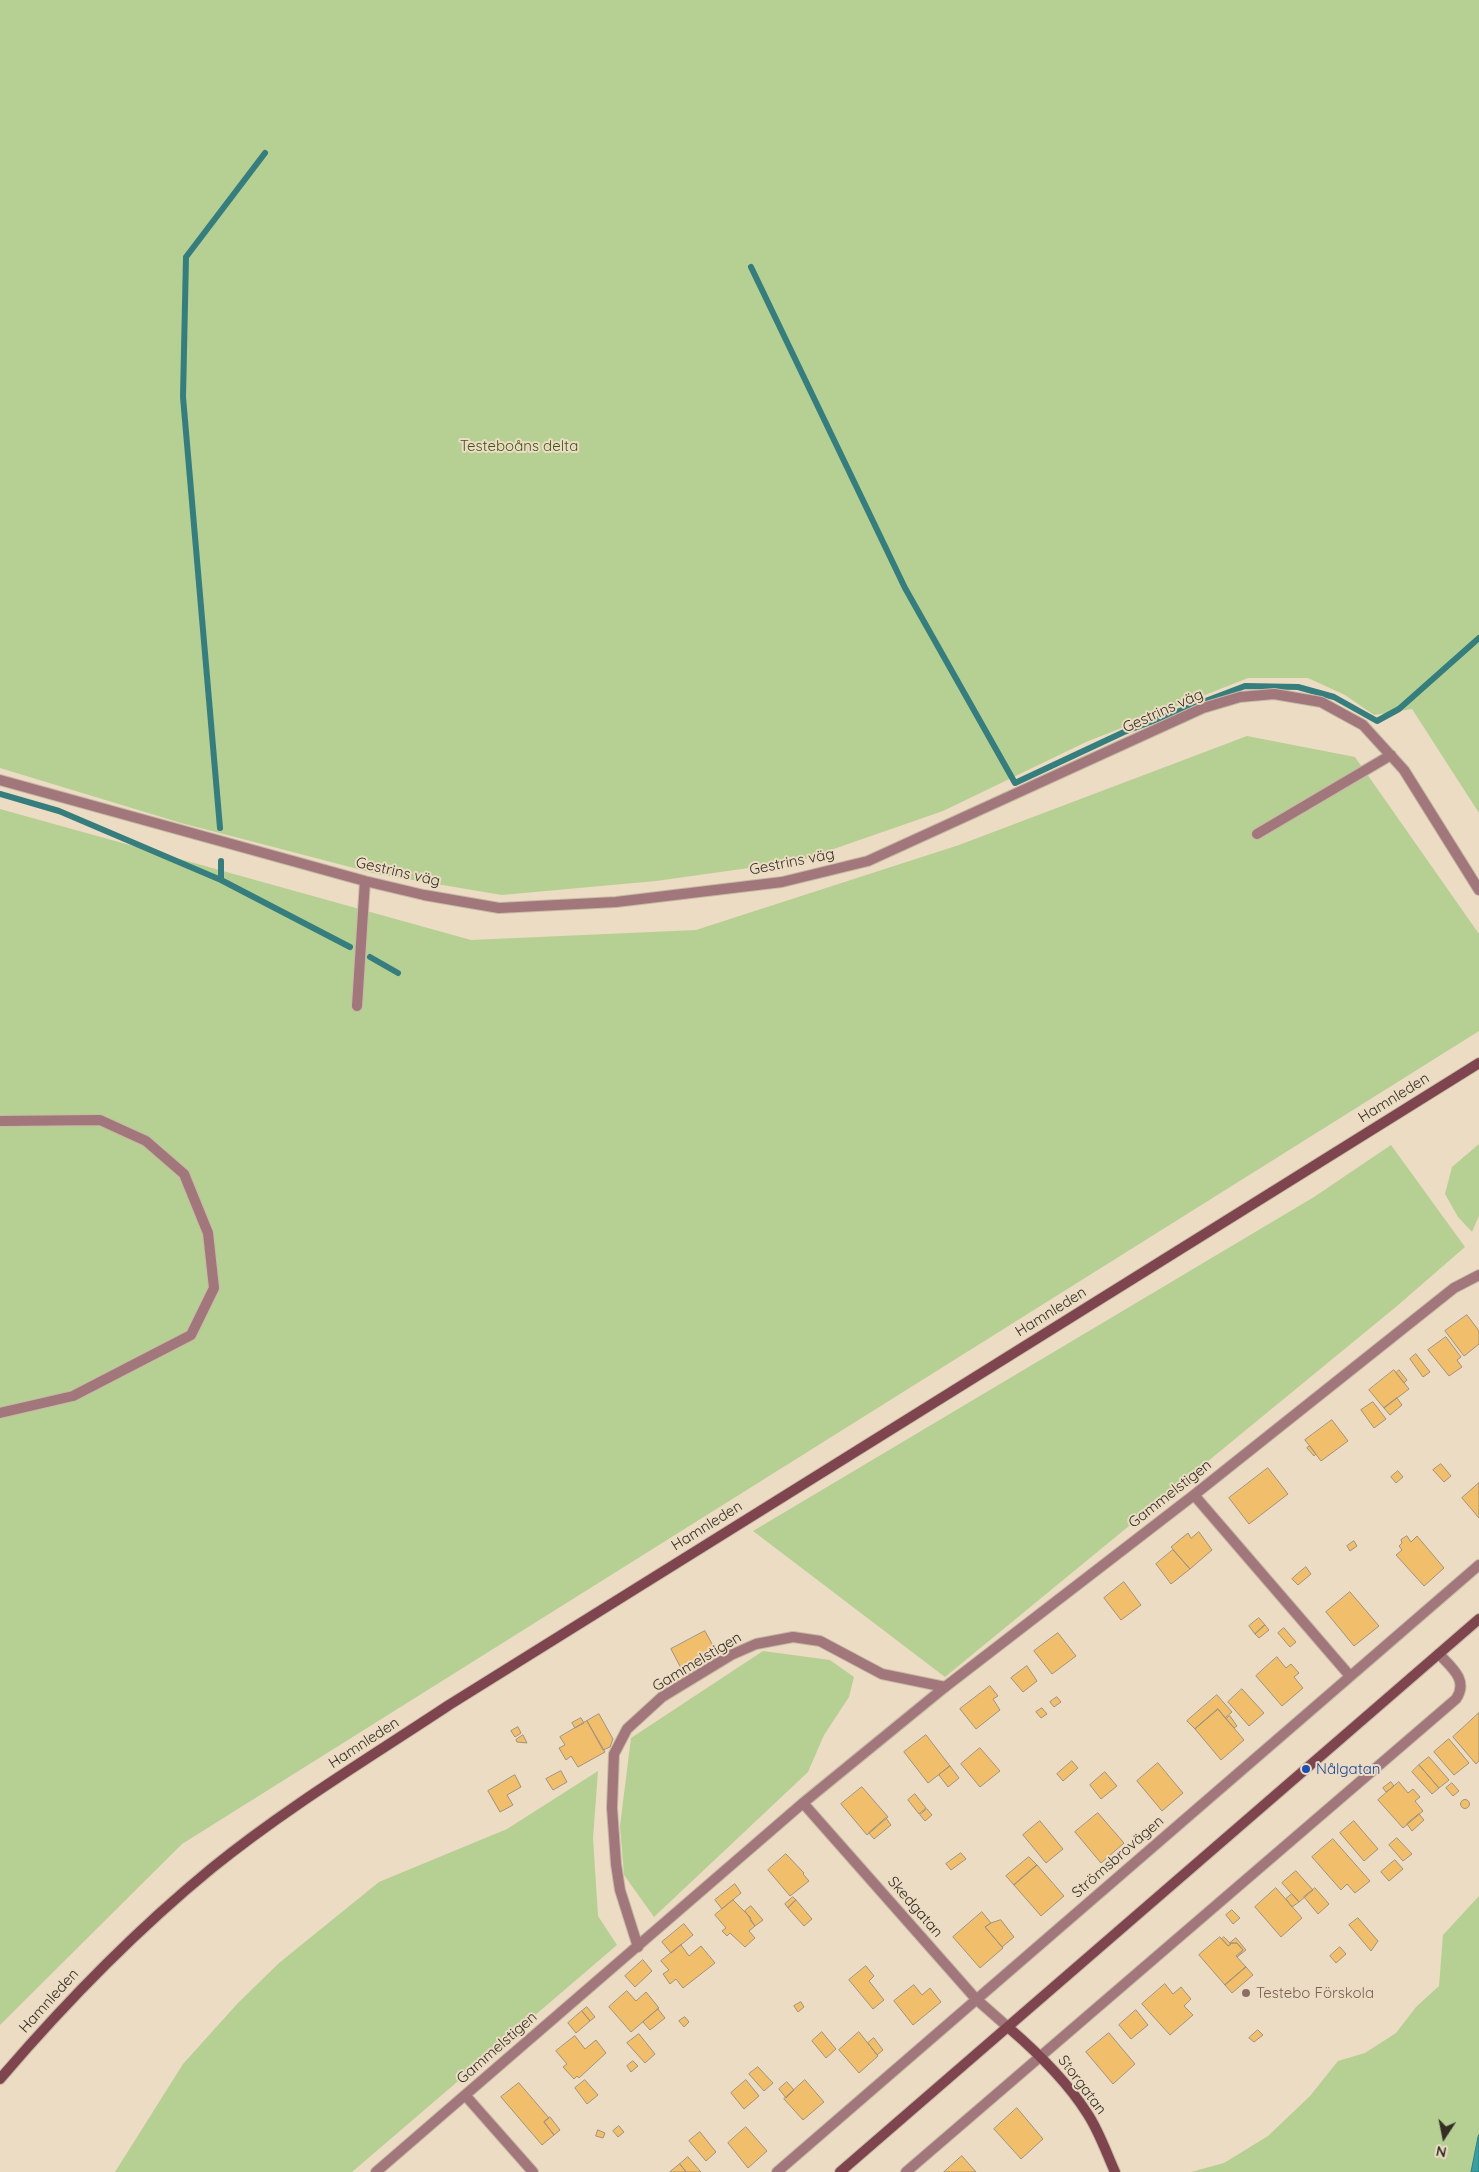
<!DOCTYPE html>
<html>
<head>
<meta charset="utf-8">
<style>
	body { margin:0 }
	#map { position:relative; width:1479px; height:2172px; overflow:hidden; background:#ecdcc4; font-family:Quicksand,sans-serif }
	canvas { display:block }
	.north { position:absolute; left:1419px; top:2112px; width:50px; height:50px; -webkit-text-stroke:4px #ecdcc4; paint-order:stroke; rotate:191deg; font-size:14px; font-weight:700; line-height:20px; text-align:center; color:#342e24 }
	.north::after { content:''; display:block; margin:auto; width:18px; height:22px; background:#342e24; clip-path:polygon(50% 0,100% 100%,50% 72%,0 100%) }
</style>
</head>
<body>
<div id="map">
<canvas width="1479" height="2172"></canvas>
<div class="north">N</div>
</div>
<script>
const ctx = document.querySelector('canvas').getContext('2d');
ctx.lineJoin = 'round';
function fillPath(path, color) {
  ctx.fillStyle = color;
  ctx.fill(path, 'evenodd');
}
function trace(path, color, width, dash) {
  ctx.strokeStyle = color;
  ctx.lineWidth = width;
  ctx.lineCap = dash ? 'butt' : 'round';
  ctx.setLineDash(dash || []);
  ctx.stroke(path);
}
function label(font, color, halo, rows, align = 'center') {
  ctx.font = font + ' Quicksand,sans-serif';
  ctx.lineWidth = 4;
  ctx.setLineDash([]);
  ctx.textBaseline = 'middle';
  ctx.strokeStyle = halo;
  ctx.fillStyle = color;
  for (const [text, x, y, turn = 0] of rows) {
    ctx.save();
    ctx.translate(x, y);
    ctx.rotate((+turn || 0) * Math.PI / 180);
    ctx.textAlign = isNaN(turn) ? turn : align;
    if (halo) ctx.strokeText(text, 0, 0);
    ctx.fillText(text, 0, 0);
    ctx.restore();
  }
}
const green = new Path2D(`
	M0 0H1479V813L1412 709 1374 715 1345 695 1308 678H1248L1086 742 943 811 799 861 656 881 502 895 377 874 181 823 0 768Z
	M1247 736 1355 757 1479 934V1031L182 1844 0 2025V809L471 940 696 930 959 845Z
	M1479 1144V1216L1472 1232 1458 1217 1445 1194 1452 1167Z
	M1391 1145 1465 1247 1397 1306 945 1677 753 1531 1314 1197Z
	M763 1651 830 1660 854 1677 849 1697 824 1735 808 1772 654 1917 624 1875 620 1826 631 1738Z
	M598 1771 593 1838 598 1916 617 1945 352 2172H115L183 2064 238 2003 279 1963 379 1882 507 1829Z
	M1479 1896V2135L1471 2172H1191L1224 2163 1268 2136 1310 2096 1338 2061 1365 2053 1396 2033 1416 2007 1439 1986 1443 1935Z`);
const water = new Path2D(`
	M1479 2135V2172H1471L1478 2137Z`);
const stream = new Path2D(`
	M751 267 905 588 1015 783 1124 732 1245 686 1298 687 1334 697 1377 721 1399 709 1479 638
	M0 794 59 811 221 880 350 947
	M220 828 183 397 186 257 265 153
	M221 861V880
	M370 957 398 973`);
const building = new Path2D(`
	M1467 1315 1479 1331V1344L1464 1356 1445 1331Z
	M1446 1337 1461 1357 1457 1360 1462 1367 1449 1376 1428 1350Z
	M1416 1354 1430 1372 1423 1377 1410 1359Z
	M1394 1370 1409 1389 1384 1408 1369 1390Z
	M1399 1370 1407 1380 1404 1383 1396 1373Z
	M1397 1398 1402 1405 1390 1415 1384 1408Z
	M1373 1402 1386 1419 1374 1428 1361 1410Z
	M1332 1420 1348 1441 1321 1461 1305 1440Z
	M1310 1446 1316 1454 1314 1456 1307 1448Z
	M1441 1464 1451 1476 1444 1482 1433 1470Z
	M1268 1468 1288 1494 1249 1524 1229 1498Z
	M1398 1471 1403 1477 1396 1483 1391 1477Z
	M1479 1483V1518L1462 1498Z
	M1199 1532 1212 1550 1190 1569 1171 1547 1188 1533 1191 1538Z
	M1407 1536 1411 1542 1417 1536 1444 1568 1424 1586 1396 1555 1402 1550 1399 1546 1402 1543 1401 1540Z
	M1354 1541 1357 1546 1350 1551 1347 1546Z
	M1173 1550 1190 1569 1171 1584 1156 1564Z
	M1306 1567 1311 1574 1298 1585 1292 1579Z
	M1124 1582 1141 1605 1121 1620 1104 1598Z
	M1350 1592 1379 1626 1354 1646 1326 1612Z
	M1259 1618 1265 1625 1255 1634 1249 1626Z
	M1265 1625 1269 1630 1259 1638 1255 1634Z
	M1284 1628 1296 1642 1290 1647 1278 1633Z
	M705 1631 717 1653 683 1672 671 1649Z
	M1058 1633 1076 1656 1052 1674 1034 1651Z
	M1277 1657 1286 1668 1291 1664 1299 1673 1294 1677 1303 1688 1282 1706 1256 1676Z
	M1027 1666 1037 1681 1023 1692 1011 1678Z
	M990 1686 998 1696 993 1699 1000 1710 976 1729 960 1709Z
	M1242 1689 1264 1713 1249 1726 1228 1702Z
	M1217 1695 1232 1712 1225 1718 1218 1709 1195 1729 1187 1721Z
	M1057 1697 1061 1702 1054 1707 1050 1702Z
	M1042 1708 1047 1714 1041 1718 1036 1712Z
	M1218 1709 1244 1740 1221 1760 1195 1729Z
	M1479 1713V1761L1476 1764 1453 1737Z
	M599 1714 613 1739 610 1747 603 1750 587 1721Z
	M1230 1716 1237 1726 1234 1728 1226 1719Z
	M581 1718 584 1723 575 1728 572 1723Z
	M587 1721 605 1752 578 1767 571 1756 566 1760 559 1748 565 1745 560 1737Z
	M518 1727 521 1733 515 1737 511 1731Z
	M523 1735 527 1743 517 1742 516 1740Z
	M926 1735 950 1766 928 1783 904 1752Z
	M1449 1739 1469 1763 1454 1775 1434 1752Z
	M980 1748 1000 1771 980 1787 961 1764Z
	M1429 1757 1449 1780 1439 1788 1419 1765Z
	M1072 1761 1078 1768 1063 1781 1057 1774Z
	M1158 1763 1183 1793 1162 1811 1137 1781Z
	M1419 1765 1439 1788 1432 1794 1412 1772Z
	M950 1766 959 1778 948 1787 939 1775Z
	M561 1771 567 1782 553 1790 546 1779Z
	M1105 1772 1117 1786 1101 1799 1090 1785Z
	M515 1775 521 1787 507 1795 513 1805 500 1812 488 1791Z
	M1391 1782 1394 1786 1386 1792 1383 1788Z
	M1399 1782 1408 1793 1413 1789 1420 1797 1415 1801 1423 1811 1403 1828 1378 1800Z
	M1452 1783 1459 1791 1453 1796 1446 1788Z
	M862 1787 888 1817 867 1835 841 1804Z
	M915 1794 926 1808 919 1814 908 1800Z
	M1460.5 1804a4.5 4.5 0 1 1 9 0a4.5 4.5 0 1 1-9 0Z
	M927 1809 932 1815 925 1821 920 1815Z
	M1098 1813 1124 1843 1101 1863 1075 1832Z
	M1419 1814 1424 1820 1412 1831 1407 1824Z
	M886 1818 891 1825 874 1839 869 1833Z
	M1040 1821 1063 1849 1046 1863 1023 1835Z
	M1354 1821 1378 1849 1364 1861 1340 1833Z
	M1397 1838 1412 1854 1403 1861 1389 1845Z
	M1333 1839 1370 1881 1355 1893 1347 1884 1341 1890 1312 1857Z
	M961 1853 966 1859 951 1870 946 1864Z
	M786 1854 804 1873 803 1874 809 1881 790 1896 768 1870Z
	M1029 1857 1037 1865 1014 1885 1006 1876Z
	M1395 1860 1403 1869 1389 1881 1381 1872Z
	M1037 1865 1064 1896 1041 1916 1014 1885Z
	M1296 1871 1313 1890 1299 1902 1282 1883Z
	M735 1884 741 1893 722 1909 715 1900Z
	M1276 1888 1302 1918 1281 1937 1255 1907Z
	M1315 1888 1329 1904 1318 1914 1304 1897Z
	M1292 1894 1299 1902 1292 1907 1286 1899Z
	M793 1897 796 1900 788 1908 785 1904Z
	M733 1900 751 1918 750 1920 755 1926 749 1931 755 1938 745 1947 730 1933 727 1936 722 1931 726 1928 715 1915Z
	M796 1900 812 1919 804 1926 788 1908Z
	M751 1906 763 1920 755 1926 745 1911Z
	M1232 1910 1240 1918 1233 1924 1226 1915Z
	M982 1912 991 1923 985 1927 1003 1948 980 1968 953 1937Z
	M1358 1918 1378 1941 1371 1951 1349 1925Z
	M1001 1920 1014 1937 1002 1947 985 1927 991 1923Z
	M684 1924 693 1935 671 1953 662 1942Z
	M1220 1937 1228 1946 1232 1943H1237L1243 1950 1236 1956 1246 1967 1225 1985 1199 1955Z
	M1224 1937 1231 1944 1228 1946 1222 1939Z
	M1236 1938 1246 1950 1237 1957 1243 1950 1237 1943H1230Z
	M681 1945 689 1956 701 1946 715 1963 683 1988 676 1979 670 1984 663 1974 669 1970 661 1961Z
	M1340 1947 1346 1954 1336 1963 1330 1956Z
	M643 1960 652 1971 635 1987 625 1976Z
	M866 1966 874 1976 869 1981 884 2000 873 2009 849 1980Z
	M1246 1967 1253 1975 1232 1993 1225 1985Z
	M1165 1984 1173 1994 1181 1987 1191 1999 1184 2006 1193 2015 1170 2035 1142 2004Z
	M914 1985 922 1995 930 1988 941 2002 913 2025 894 2001Z
	M627 1991 636 2001 646 1992 659 2008 631 2032 609 2007Z
	M801 2002 804 2007 798 2012 794 2006Z
	M587 2007 595 2017 590 2021 582 2011Z
	M658 2009 665 2018 650 2030 643 2022Z
	M1136 2010 1148 2025 1131 2039 1119 2025Z
	M582 2011 590 2021 576 2033 568 2023Z
	M685 2017 689 2022 684 2027 679 2021Z
	M1258 2030 1263 2035 1254 2042 1249 2038Z
	M822 2032 836 2049 826 2058 812 2041Z
	M859 2032 878 2056 859 2073 839 2050Z
	M1109 2033 1135 2064 1113 2084 1086 2052Z
	M639 2034 655 2054 645 2063 627 2043Z
	M575 2036 585 2049 596 2040 606 2053 579 2078 577 2076 574 2079 563 2067 567 2064 556 2051Z
	M874 2038 883 2050 877 2055 868 2043Z
	M633 2061 638 2066 631 2072 627 2066Z
	M758 2067 773 2083 764 2091 749 2074Z
	M585 2080 598 2095 587 2104 575 2088Z
	M746 2080 759 2096 744 2109 731 2093Z
	M805 2080 824 2102 803 2120 784 2099Z
	M787 2082 794 2090 786 2098 779 2089Z
	M519 2083 549 2118 544 2122 554 2135 542 2145 501 2097Z
	M1017 2108 1043 2139 1021 2159 994 2129Z
	M550 2117 560 2130 554 2135 544 2122Z
	M619 2126 624 2132 618 2137 613 2131Z
	M746 2127 767 2151 748 2168 728 2143Z
	M598 2130 605 2133 603 2138 596 2136Z
	M700 2132 716 2152 706 2161 689 2141Z
	M962 2156 976 2172H944Z
	M688 2157 701 2172H686L680 2164Z
	M680 2164 686 2172H670Z`);
const lane = new Path2D(`
	M0 780 365 881 424 895 499 908 616 902 782 882 868 861 1203 708 1240 697 1274 694 1321 702 1363 725 1404 770 1479 890
	M1257 834 1391 755
	M357 1006 365 881
	M638 1947 620 1890 616 1864 612 1808 614 1754 627 1729 662 1697 731 1655 756 1644 793 1637 820 1641 882 1674 945 1687`);
const street = new Path2D(`
	M0 1121 100 1120 146 1141 184 1174 208 1233 214 1288 191 1335 73 1396 0 1413
	M1194 1495 1350 1676
	M803 1803 976 1999 1009 2028
	M465 2095 533 2172
	M376 2172 803 1803 945 1687 1194 1495 1454 1288 1479 1275
	M777 2172 1479 1565
	M906 2172 1456 1699C1469 1680 1451 1667 1439 1654`);
const secondary = new Path2D(`
	M1009 2028C1038 2053 1066 2080 1087 2113 1099 2131 1106 2152 1115 2172
	M0 2079C65 2003 134 1932 212 1868 286 1808 369 1758 449 1705L1479 1063
	M840 2172 1479 1619`);
const markers = [
	[1306,1769,5,"#1a4fb4"],
	[1246,1993,5,"#8d6e63"]
];
const parkNames = [
	["Testeboåns delta",519,446]
];
const streetNames = [
	["Gestrins väg",1163,711,-24],
	["Gestrins väg",792,862,-11],
	["Gestrins väg",398,872,13],
	["Hamnleden",1394,1098,-32],
	["Hamnleden",1051,1312,-32],
	["Gammelstigen",1170,1494,-38],
	["Hamnleden",707,1526,-32],
	["Gammelstigen",697,1662,-31],
	["Hamnleden",364,1743,-33],
	["Strömsbrovägen",1118,1857,-41],
	["Skedgatan",915,1907,49],
	["Hamnleden",49,2001,-48],
	["Gammelstigen",497,2048,-41],
	["Storgatan",1082,2085,53]
];
const transitNames = [
	["Nålgatan",1316,1769]
];
const educationNames = [
	["Testebo Förskola",1256,1993]
];
fillPath(green, '#b6cf93');
fillPath(water, '#37a0a3');
trace(water, '#367e7d', 1);
trace(stream, '#367e7d', 6);
fillPath(building, '#f1bf6b');
trace(building, '#a0927b', 1);
trace(lane, '#c7b9a4', 12);
trace(street, '#c7b9a4', 12);
trace(secondary, '#c7b9a4', 12);
trace(lane, '#a1777c', 10);
trace(street, '#a1777c', 10);
trace(secondary, '#7f454e', 10);
for (const [x, y, r, color] of markers) {
  const dot = new Path2D();
  dot.arc(x, y, r, 0, 2 * Math.PI);
  ctx.fillStyle = color;
  ctx.fill(dot);
  trace(dot, '#ecdcc4', 2);
}
label('15px', '#3f5419', '#ecdcc4', parkNames);
label('15px', '#342e24', '#ecdcc4', streetNames);
label('15px', '#164399', '#ecdcc4', transitNames, 'left');
label('15px', '#785e54', '#ecdcc4', educationNames, 'left');
</script>
</body>
</html>
